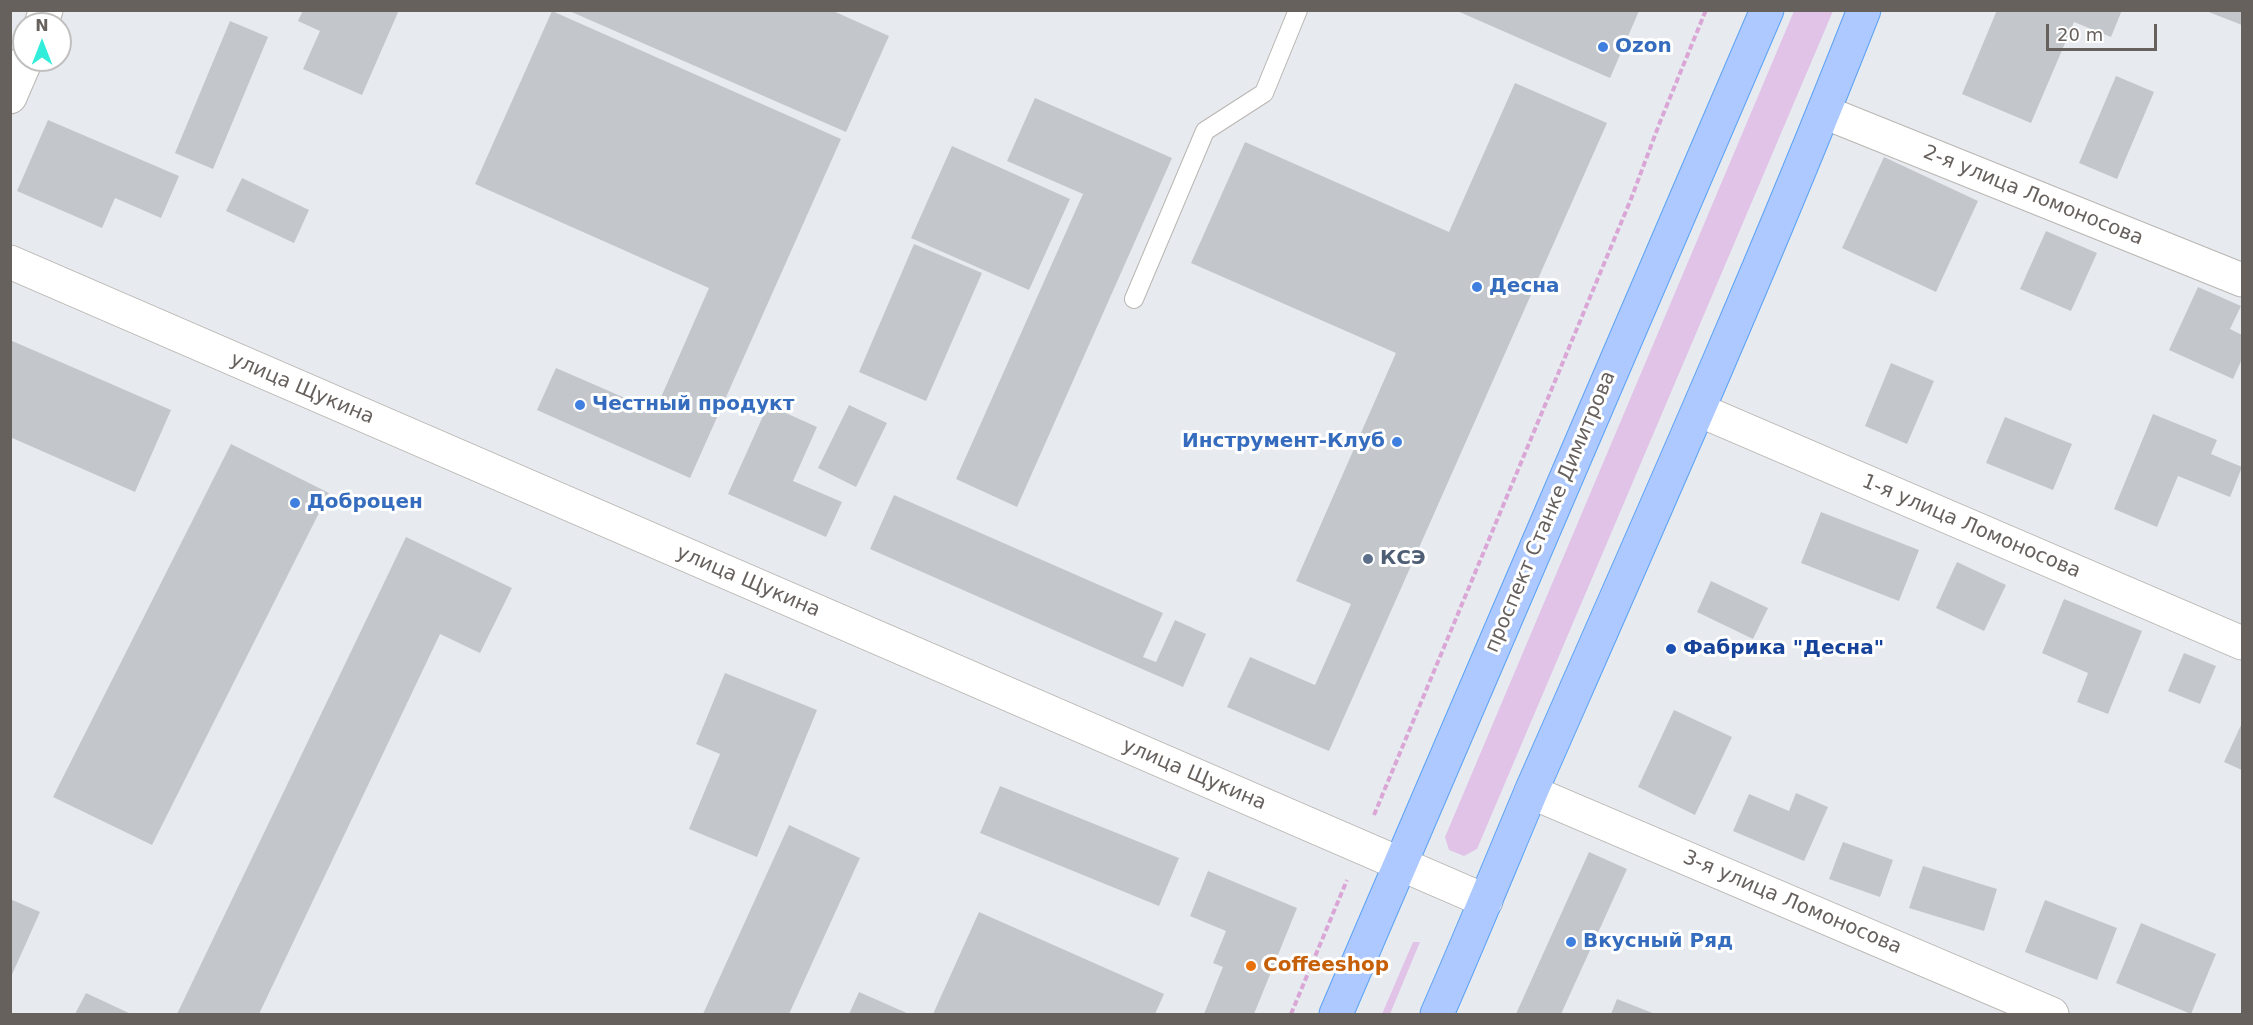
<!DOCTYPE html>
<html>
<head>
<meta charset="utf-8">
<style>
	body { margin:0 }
	#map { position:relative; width:2253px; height:1025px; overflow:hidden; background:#e7ebf0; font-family:"DejaVu Sans",sans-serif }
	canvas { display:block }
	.frame { position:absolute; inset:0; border:12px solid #67615e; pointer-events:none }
	.north { position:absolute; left:12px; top:12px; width:60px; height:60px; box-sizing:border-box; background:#fff; border:2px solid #c2c0bf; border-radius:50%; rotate:0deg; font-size:16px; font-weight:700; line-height:24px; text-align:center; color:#67615e }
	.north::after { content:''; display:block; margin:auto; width:21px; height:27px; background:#31edda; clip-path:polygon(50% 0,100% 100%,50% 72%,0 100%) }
	.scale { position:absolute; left:2046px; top:24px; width:111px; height:27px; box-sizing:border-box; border:3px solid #67615e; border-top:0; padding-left:8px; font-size:18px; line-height:21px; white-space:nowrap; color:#67615e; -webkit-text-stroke:4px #fff; paint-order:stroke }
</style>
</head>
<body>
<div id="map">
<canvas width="2253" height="1025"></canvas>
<div class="frame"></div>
<div class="north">N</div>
<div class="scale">20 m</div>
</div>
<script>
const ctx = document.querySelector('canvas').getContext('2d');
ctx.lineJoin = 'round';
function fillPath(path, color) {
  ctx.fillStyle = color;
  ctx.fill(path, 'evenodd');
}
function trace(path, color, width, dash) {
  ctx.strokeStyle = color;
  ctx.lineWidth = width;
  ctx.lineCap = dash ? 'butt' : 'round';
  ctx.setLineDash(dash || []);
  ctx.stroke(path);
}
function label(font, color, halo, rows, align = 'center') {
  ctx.font = font + ' "DejaVu Sans",sans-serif';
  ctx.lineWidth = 6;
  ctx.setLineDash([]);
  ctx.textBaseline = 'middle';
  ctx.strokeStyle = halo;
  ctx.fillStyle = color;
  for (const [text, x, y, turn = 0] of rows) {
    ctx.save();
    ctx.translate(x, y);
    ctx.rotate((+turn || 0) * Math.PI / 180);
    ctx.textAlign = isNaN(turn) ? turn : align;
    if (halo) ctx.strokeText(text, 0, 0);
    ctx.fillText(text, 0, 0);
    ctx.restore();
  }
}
const green = new Path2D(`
	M1794 11H1833L1477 849 1464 856 1449 850 1445 837Z
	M1413 942H1420L1390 1014H1382Z`);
const building = new Path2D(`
	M303 10H399L362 95 303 69 320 31 298 21Z
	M567 10H831L889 36 846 132Z
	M1455 10H1637L1639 11 1610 78Z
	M1997 10H2122L2111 37 2074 22 2031 123 1962 94Z
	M2206 10H2242V25L2206 11Z
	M552 11 841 139 690 478 537 410 556 368 655 411 709 288 475 184Z
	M230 21 268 37 213 169 175 153Z
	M2116 76 2154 92 2117 179 2079 163Z
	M1515 83 1607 123 1329 751 1227 707 1250 657 1315 685 1351 604 1296 581 1396 353 1191 263 1245 142 1449 232Z
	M1035 98 1172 158 1017 507 956 479 1083 194 1007 161Z
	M48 120 179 176 161 218 115 198 102 228 17 191Z
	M952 146 1070 199 1029 290 911 238Z
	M1884 157 1978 201 1936 292 1842 248Z
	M242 178 309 210 294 243 226 211Z
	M2046 231 2097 253 2071 311 2020 289Z
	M914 244 982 273 926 401 859 372Z
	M2198 287 2241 306 2230 329 2242 335V359L2233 379 2169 350Z
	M10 340 171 410 135 492 10 437Z
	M1891 363 1934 381 1907 444 1865 426Z
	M768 405 817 427 793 481 842 502 826 537 728 494Z
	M849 405 887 423 856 487 818 468Z
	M2153 414 2217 440 2211 454 2242 467 2230 497 2178 476 2157 527 2114 509Z
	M2005 417 2072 444 2053 490 1986 463Z
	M231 444 329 493 152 845 53 797Z
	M894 495 1163 613 1143 657 1156 662 1175 620 1206 634 1183 687 870 549Z
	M1821 512 1919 550 1899 601 1801 563Z
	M406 537 512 588 480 653 440 634 259 1014H177Z
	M1957 562 2006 585 1984 631 1936 608Z
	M1711 581 1768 608 1753 639 1697 612Z
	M2064 599 2142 631 2108 714 2077 702 2088 673 2042 653Z
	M2184 653 2216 666 2200 704 2168 691Z
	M725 673 817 710 757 857 689 829 720 754 696 744Z
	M1674 710 1732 737 1695 815 1638 787Z
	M2242 723V770L2224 762Z
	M1000 786 1179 858 1159 906 980 833Z
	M1796 793 1828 807 1804 861 1733 831 1749 794 1789 811Z
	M789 825 860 858 789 1014H703Z
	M1843 842 1893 860 1880 897 1829 879Z
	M1589 852 1627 869 1561 1014H1516Z
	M1923 866 1997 889 1984 931 1909 908Z
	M1208 871 1297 908 1254 1014H1204L1223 967 1213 963 1226 931 1190 916Z
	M10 899 40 912 10 979Z
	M2045 900 2117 928 2097 980 2025 952Z
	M979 912 1164 994 1155 1014H933Z
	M2141 923 2216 954 2191 1014 2116 983Z
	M859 992 909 1014H849Z
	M86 993 131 1014H75Z
	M1617 999 1655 1014H1611Z`);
const path = new Path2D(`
	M1374 815 1631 199 1660 122 1706 10
	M1291 1014 1347 880`);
const service = new Path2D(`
	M1134 299 1205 131 1264 93 1298 10`);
const minor = new Path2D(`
	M41 24 46 10
	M10 97 26 60
	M1824 112 2242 280
	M1699 410 2242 643
	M1531 792 2052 1014`);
const tertiary = new Path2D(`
	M10 262 1486 901`);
const primary = new Path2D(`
	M1336 1014 1767 10
	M1437 1014C1470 939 1501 863 1533 787 1646 530 1761 272 1864 10`);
const markers = [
	[1603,47,6,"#3f7fe0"],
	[1477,287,6,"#3f7fe0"],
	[580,405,6,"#3f7fe0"],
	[1397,442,6,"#3f7fe0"],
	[295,503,6,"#3f7fe0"],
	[1368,559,6,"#5c6f8a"],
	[1671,649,6,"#1a4fb4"],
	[1571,942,6,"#3f7fe0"],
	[1251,966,6,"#e8710a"]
];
const shopNames = [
	["Ozon",1615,47],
	["Десна",1489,287],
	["Честный продукт",592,405],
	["Инструмент-Клуб",1385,442,"right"],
	["Доброцен",307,503],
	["Вкусный Ряд",1583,942]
];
const streetNames = [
	["2-я улица Ломоносова",2033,196,22],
	["улица Щукина",302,389,23],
	["проспект Станке Димитрова",1551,512,-67],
	["1-я улица Ломоносова",1971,527,23],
	["улица Щукина",748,582,23],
	["улица Щукина",1194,775,23],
	["3-я улица Ломоносова",1792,903,23]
];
const serviceNames = [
	["КСЭ",1380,559]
];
const transitNames = [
	["Фабрика \"Десна\"",1683,649]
];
const foodNames = [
	["Coffeeshop",1263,966]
];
fillPath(green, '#e1c3e8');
fillPath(building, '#c3c7cb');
trace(service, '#b9b5b2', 20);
trace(minor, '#b9b5b2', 35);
trace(tertiary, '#b9b5b2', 35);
trace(primary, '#5ca2f4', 35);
trace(path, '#daa6d6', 4, [6, 3]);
trace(service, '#fff', 18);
trace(minor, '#fff', 33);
trace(tertiary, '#fff', 33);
trace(primary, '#adc9ff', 33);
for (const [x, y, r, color] of markers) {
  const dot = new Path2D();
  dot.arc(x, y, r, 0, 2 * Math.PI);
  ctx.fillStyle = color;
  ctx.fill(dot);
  trace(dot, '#fff', 2);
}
label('bold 20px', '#366cbe', '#fff', shopNames, 'left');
label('20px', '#67615e', '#fff', streetNames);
label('bold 20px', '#4e5e75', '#fff', serviceNames, 'left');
label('bold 20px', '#164399', '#fff', transitNames, 'left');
label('bold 20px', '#c56008', '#fff', foodNames, 'left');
</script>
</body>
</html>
